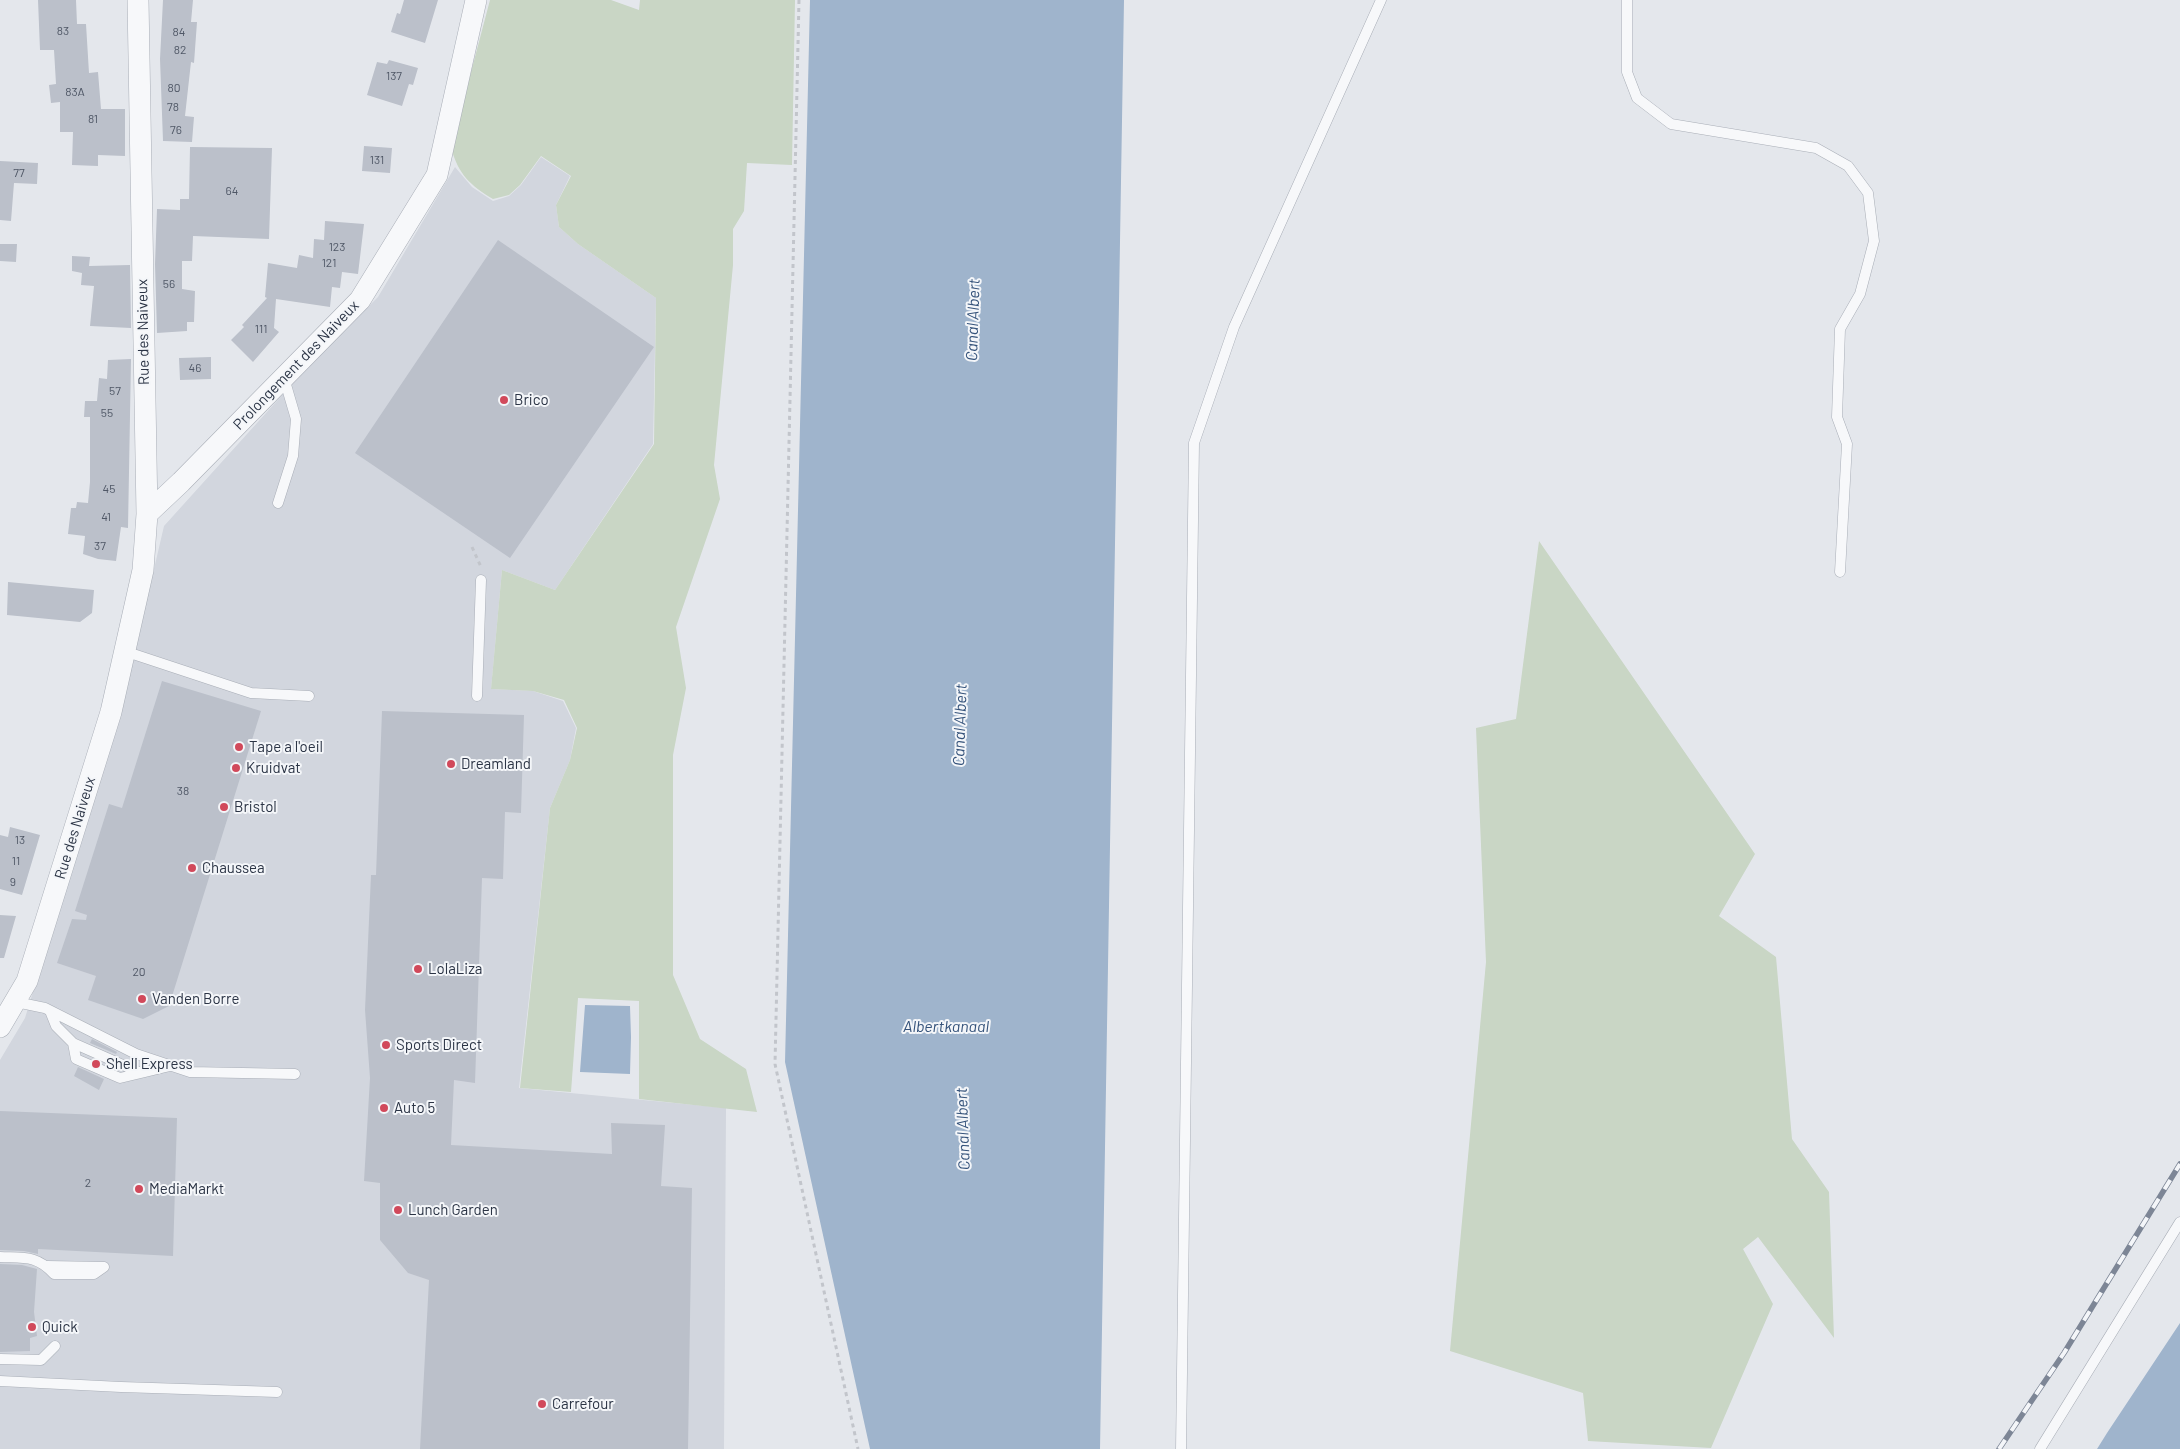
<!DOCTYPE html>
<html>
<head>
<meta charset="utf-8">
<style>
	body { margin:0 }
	canvas { display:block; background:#e4e7ec }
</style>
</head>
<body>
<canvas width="2180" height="1449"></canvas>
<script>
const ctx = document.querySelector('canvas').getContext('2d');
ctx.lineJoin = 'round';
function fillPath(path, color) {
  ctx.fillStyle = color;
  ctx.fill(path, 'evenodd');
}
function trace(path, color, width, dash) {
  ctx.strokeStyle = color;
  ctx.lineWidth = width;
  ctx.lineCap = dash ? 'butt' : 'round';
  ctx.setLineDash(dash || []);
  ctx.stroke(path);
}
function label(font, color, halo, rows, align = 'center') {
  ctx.font = font + ' Barlow,sans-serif';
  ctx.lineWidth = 4;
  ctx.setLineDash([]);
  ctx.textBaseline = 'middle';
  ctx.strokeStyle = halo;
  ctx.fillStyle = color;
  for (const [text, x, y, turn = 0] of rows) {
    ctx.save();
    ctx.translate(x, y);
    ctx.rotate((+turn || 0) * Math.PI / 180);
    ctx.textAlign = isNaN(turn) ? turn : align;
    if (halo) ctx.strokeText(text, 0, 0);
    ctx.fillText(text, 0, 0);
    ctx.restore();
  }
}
const built = new Path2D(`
	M541 157 570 176 556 205 559 227 578 244 656 298 653 444 555 590 502 570 491 689 533 691 563 701 576 728 570 760 550 808 519 1088 726 1108 724 1449H0V1060L25 1018 128 681 164 526 303 372 378 297 455 167 472 187 493 201 509 196 521 185Z`);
const green = new Path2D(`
	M490 0H611L639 10 640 0H795L792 165 747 163 744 211 733 229V265L714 465 720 499 676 627 686 688 673 755V975L700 1039 746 1069 757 1112 639 1099V1001L578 998 571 1092 520 1088 550 808 570 760 577 728 564 700 533 691 491 689 502 570 555 590 654 444 656 298 578 244 559 227 556 205 571 176 541 156 520 185 509 195 493 199C470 185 459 175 451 148Z
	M1539 541 1755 854 1719 916 1776 957 1792 1139 1829 1192 1834 1338 1758 1237 1743 1249 1773 1304 1711 1448 1588 1441 1583 1393 1450 1351 1486 962 1476 728 1516 719Z`);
const water = new Path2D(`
	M810 0H1124L1100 1449H870L785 1062Z
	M585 1005 630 1006 631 1037 630 1074 580 1072Z
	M2180 1323V1449H2097L2107 1433Z`);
const building = new Path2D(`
	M38 0H76L77 24H86L89 73 98 72 101 109H125V156L98 155V166L72 165 73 132H60V102L51 103 49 85 56 84 54 50H40Z
	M163 0H193L191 22H197L194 63 191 62 185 116 194 117 192 142 163 141 160 59Z
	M404 0H438L425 43 391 32 397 13 400 14Z
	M389 60 418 68 413 85 409 84 402 106 367 95 377 62 387 64Z
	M364 146 392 148 390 173 362 171Z
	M190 147 272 148 269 239 193 236 192 261H182V289L195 291 194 322H187V331L157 333 155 264 157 209 180 210V199H189Z
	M0 161 38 163 37 184 14 183 11 221 0 220Z
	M325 221 364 224 358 274 342 272 340 288 332 287 330 307 276 299 274 328 279 332 253 362 231 340 244 327 242 325 267 298 265 297 268 263 297 268 299 255 313 258 314 239 324 240Z
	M498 240 654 347 510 558 355 453Z
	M0 244H17L16 262 0 261Z
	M72 256 90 257 89 266 130 265 131 328 90 326 94 286 81 285 82 273 72 271Z
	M211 357V379L180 380 179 358Z
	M131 359 128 528 121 527 116 561 98 559 83 554 85 536 68 534 71 508H76L77 502 88 503 90 482V417H84L85 401H97L99 378 107 379 108 360Z
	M8 582 94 590 92 613 80 622 7 615Z
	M162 681 261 711 169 1006 143 1019 88 1000 96 976 57 963 72 919 86 920 87 915 75 911 109 804 122 808Z
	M382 711 524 715 521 813 505 812 503 879 482 878 475 1083 454 1080 451 1145 612 1154 611 1123 665 1125 661 1186 692 1188 688 1449H420L429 1280 408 1273 380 1240V1183L364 1181 370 1078 365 1010 371 875H376Z
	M10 827 40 835 22 895 0 889V835L8 837Z
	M0 915 16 916 4 958H0Z
	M92 1039 117 1052 116 1054 90 1043Z
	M78 1067 104 1079 99 1090 74 1076Z
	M0 1111 177 1118 173 1256 38 1249V1254L24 1251 0 1250Z
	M0 1264 22 1265 37 1269 34 1312 37 1336 30 1338V1351L0 1352Z`);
const path = new Path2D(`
	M799 0 775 1064 858 1449
	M472 547 481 567`);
const service = new Path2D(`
	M1627 0V72L1637 98 1671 124 1816 148 1848 166 1868 193 1874 241 1860 294 1840 329 1837 417 1847 444 1840 572
	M278 503 293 456 296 419 284 378
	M124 651 251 693 309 696
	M477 696 481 580
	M16 1002 45 1008 136 1054 190 1072 295 1074
	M50 1011 56 1026 73 1043 141 1073 170 1066
	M73 1043 76 1059 120 1078 141 1073
	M0 1257C24 1258 37 1255 54 1274H94L104 1267
	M47 1266 104 1267
	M0 1359 41 1360 55 1346
	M0 1381 121 1387 277 1392
	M1181 1449 1194 443 1234 327 1381 0
	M2040 1449 2180 1222`);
const minor = new Path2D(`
	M147 514 181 482 360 300 437 175 476 0
	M0 1027 27 981 111 712 143 570 147 514 138 0`);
const rail = new Path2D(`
	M1999 1449 2064 1353 2180 1164`);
const markers = [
	[504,400,5,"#d1495b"],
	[239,747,5,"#d1495b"],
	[451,764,5,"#d1495b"],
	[236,768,5,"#d1495b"],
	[224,807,5,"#d1495b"],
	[192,868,5,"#d1495b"],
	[418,969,5,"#d1495b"],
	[142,999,5,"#d1495b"],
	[386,1045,5,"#d1495b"],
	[96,1064,5,"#d1495b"],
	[384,1108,5,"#d1495b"],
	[139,1189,5,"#d1495b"],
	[398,1210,5,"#d1495b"],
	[32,1327,5,"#d1495b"],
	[542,1404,5,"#d1495b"]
];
const numberNames = [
	["83",63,31],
	["84",179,32],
	["82",180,50],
	["137",394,76],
	["80",174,88],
	["83A",75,92],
	["78",173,107],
	["81",93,119],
	["76",176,130],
	["131",377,160],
	["77",19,173],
	["64",232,191],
	["123",337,247],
	["121",329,263],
	["56",169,284],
	["111",261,329],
	["46",195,368],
	["57",115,391],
	["55",107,413],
	["45",109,489],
	["41",106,517],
	["37",100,546],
	["38",183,791],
	["13",20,840],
	["11",16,861],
	["9",13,882],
	["20",139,972],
	["2",88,1183]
];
const streetNames = [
	["Rue des Naiveux",143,332,-91],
	["Prolongement des Naiveux",296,365,-46],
	["Rue des Naiveux",75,828,-73]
];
const poiNames = [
	["Brico",514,400],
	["Tape a l'oeil",249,747],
	["Dreamland",461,764],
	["Kruidvat",246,768],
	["Bristol",234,807],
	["Chaussea",202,868],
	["LolaLiza",428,969],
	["Vanden Borre",152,999],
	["Sports Direct",396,1045],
	["Shell Express",106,1064],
	["Auto 5",394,1108],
	["MediaMarkt",149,1189],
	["Lunch Garden",408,1210],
	["Quick",42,1327],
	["Carrefour",552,1404]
];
const waterNames = [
	["Canal Albert",973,320,-88],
	["Canal Albert",960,725,-88],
	["Albertkanaal",946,1027],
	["Canal Albert",963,1129,-92]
];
fillPath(built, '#d2d6de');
fillPath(green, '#c9d6c5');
fillPath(water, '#9fb4cc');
fillPath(building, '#bbc0ca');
trace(service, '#a9aeb7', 11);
trace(minor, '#a9aeb7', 22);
trace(path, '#c2c5cb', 3, [4, 4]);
trace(service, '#f7f8fa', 10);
trace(minor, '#f7f8fa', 21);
trace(rail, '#7d8696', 5.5);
trace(rail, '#f4f6f9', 4, [11]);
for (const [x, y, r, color] of markers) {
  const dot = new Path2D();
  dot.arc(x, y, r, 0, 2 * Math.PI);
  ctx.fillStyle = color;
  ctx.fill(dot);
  trace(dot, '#f4f6f9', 2);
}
label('12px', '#4f5766', null, numberNames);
label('15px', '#2b3445', '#f4f6f9', streetNames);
label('15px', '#2b3445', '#f4f6f9', poiNames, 'left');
label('italic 16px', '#34527a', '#f4f6f9', waterNames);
</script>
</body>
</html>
